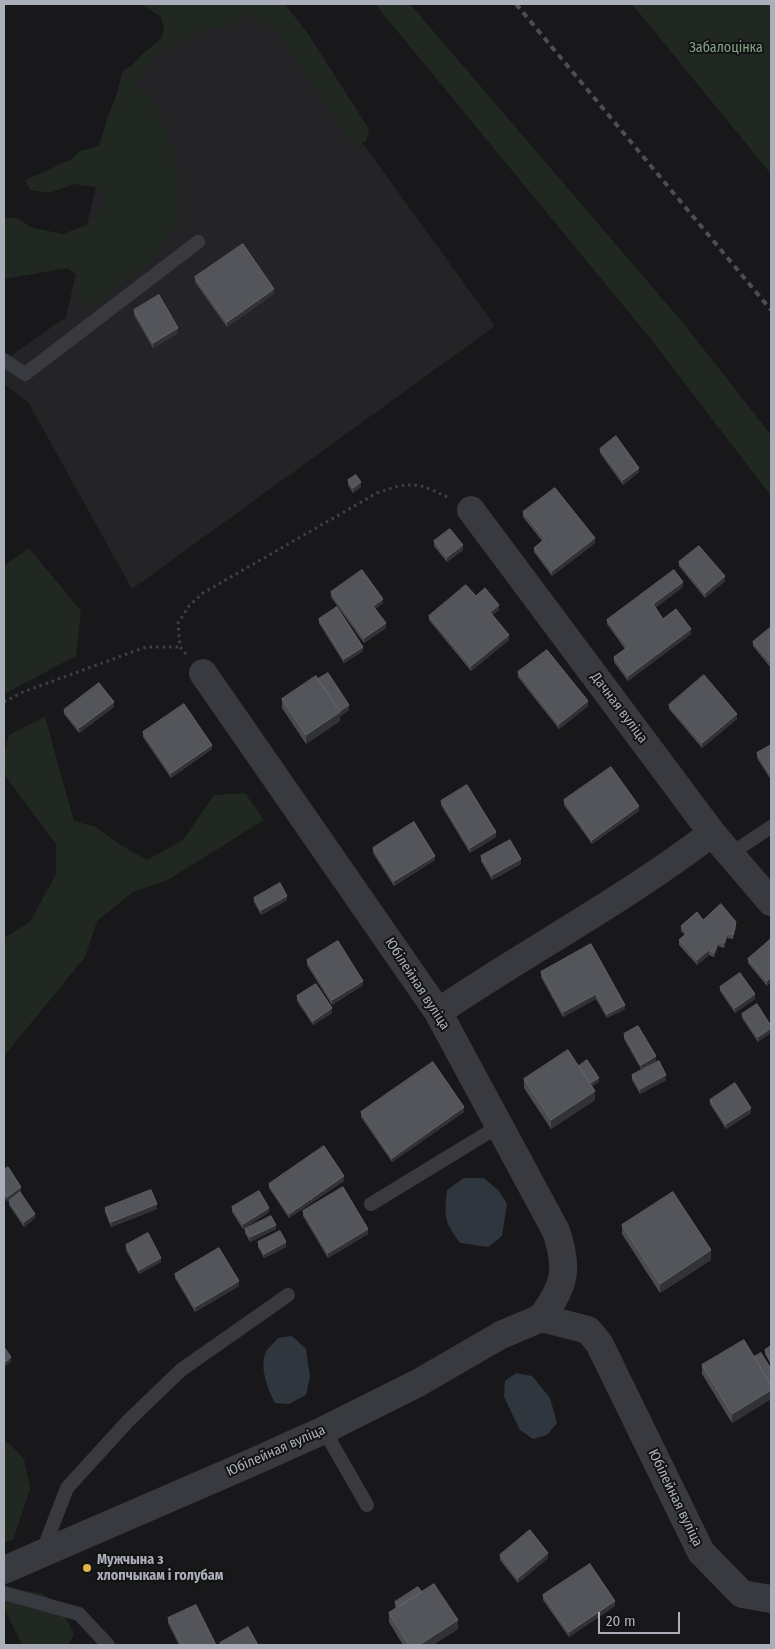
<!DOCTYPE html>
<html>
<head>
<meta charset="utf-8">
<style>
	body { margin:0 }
	#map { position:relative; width:775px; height:1649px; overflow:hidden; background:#18181a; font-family:"Fira Sans Condensed",sans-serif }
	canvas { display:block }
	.frame { position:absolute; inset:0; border:5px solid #abafb9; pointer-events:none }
	.scale { position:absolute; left:598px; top:1612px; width:82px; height:22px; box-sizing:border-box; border:2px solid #abafb9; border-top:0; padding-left:6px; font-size:15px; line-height:18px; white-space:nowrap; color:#abafb9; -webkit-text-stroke:4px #131315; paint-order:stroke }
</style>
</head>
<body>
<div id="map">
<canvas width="775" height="1649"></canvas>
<div class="frame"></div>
<div class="scale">20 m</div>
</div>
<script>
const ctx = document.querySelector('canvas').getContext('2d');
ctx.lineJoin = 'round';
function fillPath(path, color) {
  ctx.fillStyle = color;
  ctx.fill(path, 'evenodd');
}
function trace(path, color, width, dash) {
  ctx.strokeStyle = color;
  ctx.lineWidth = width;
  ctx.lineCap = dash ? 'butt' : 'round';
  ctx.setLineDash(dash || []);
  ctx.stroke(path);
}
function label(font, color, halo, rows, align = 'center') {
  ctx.font = font + ' "Fira Sans Condensed",sans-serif';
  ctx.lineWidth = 4;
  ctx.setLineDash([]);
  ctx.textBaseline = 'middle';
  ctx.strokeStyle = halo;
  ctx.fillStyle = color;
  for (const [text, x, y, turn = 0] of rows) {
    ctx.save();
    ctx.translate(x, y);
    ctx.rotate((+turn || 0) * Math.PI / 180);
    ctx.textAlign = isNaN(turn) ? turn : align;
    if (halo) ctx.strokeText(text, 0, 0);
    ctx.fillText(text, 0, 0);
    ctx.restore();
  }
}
const built = new Path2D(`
	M215 4H262L495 326 132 589 28 402 4 384V370L12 355 66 317 122 72Z`);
const green = new Path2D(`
	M141 4H285L308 34 369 129 366 141 355 145 280 37 250 12 222 27 188 36 156 57 136 81 156 107 169 133 179 181 177 224 157 255 96 305 78 301 79 277 68 268 4 279V219L14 217 33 228 63 234 89 224 104 206 101 188 74 184 49 193 30 190 25 180 70 160 80 151 99 146 107 119 124 76 140 56 161 39 164 29 161 17Z
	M375 4H410L684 324 771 435V496L650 338Z
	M632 4H771V174Z
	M29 548 81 611 76 656 4 694V566Z
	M45 717 74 821 96 827 119 844 147 860 183 840 214 795 245 793 264 820 168 880 133 892 97 921 85 957 9 1050 4 1055V938L30 922 56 874V844L4 774V753L9 735Z
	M4 1442 10 1444 24 1459 30 1489 13 1540 4 1542Z
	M17 1590 41 1593 61 1606 74 1635 68 1645H22L4 1608V1602Z`);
const water = new Path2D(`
	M464 1178H484L499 1191 507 1204 502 1236 488 1247 460 1243C444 1221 444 1217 447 1190Z
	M292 1336 306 1349 310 1377 306 1395 289 1404 275 1403C268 1390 258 1365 267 1350 270 1346 275 1342 278 1338Z
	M516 1373 532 1376 550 1398 557 1423 547 1435 533 1439 520 1430 504 1397 505 1381Z`);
const path = new Path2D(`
	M186 654 180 647 178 623 189 606 203 593 377 493C410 481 418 482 449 498
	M4 702 23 692 146 647H180`);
const service = new Path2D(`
	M4 360 25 374 198 242
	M730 854 771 827
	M371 1204 499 1126
	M324 1430 367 1505
	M42 1553 67 1488 128 1421 181 1370 288 1295
	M4 1593 79 1614 108 1645`);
const minor = new Path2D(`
	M471 510 712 833 771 902
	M203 673 438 1012 556 1231C569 1269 565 1286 541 1318L588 1330 599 1343 701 1552 742 1594 771 1599
	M438 1012C528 951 626 899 712 833
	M4 1570 253 1462 324 1430 418 1383 501 1335 541 1318`);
const rail = new Path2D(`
	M516 4 771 310`);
const wall = new Path2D(`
	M195 277 274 294 227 327 195 282Z
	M134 310 178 333 153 348 134 315Z
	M600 449 639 472 623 485 600 453Z
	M348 480 361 487 353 493 348 485Z
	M523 512 595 543 552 576 534 552V548L542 541 523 517Z
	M434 541 463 550 447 562 434 546Z
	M679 562 725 581 705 598 679 566Z
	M683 587 655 608 663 619 691 634 628 681 614 662V657L625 649 607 624V620Z
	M331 592 383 603 375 609 386 628 364 643 331 597Z
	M476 596 499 610 492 615 509 640 471 671 429 620V616Z
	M319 619 363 651 344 663 319 623Z
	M771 630V668L753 646V642Z
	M518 672 588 706 559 729 518 677Z
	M318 679 349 710 340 716V721L306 744 282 708V699Z
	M669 705 737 719 702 748 669 709Z
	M114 707 79 733 64 714V710Z
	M143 732 212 749 171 778 143 737Z
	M771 745V780L757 758V753Z
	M564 800 639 811 592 844 564 805Z
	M441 801 496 837 470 853 441 805Z
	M373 848 435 860 394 886 373 853Z
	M481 856 521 864 492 880 481 861Z
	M254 898 287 900 261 915 254 902Z
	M703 920 736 927 733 939 727 938 724 948 718 946 714 957 709 955 697 965 679 945V940L685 935 681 931V926Z
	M771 939 767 986 748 963V959Z
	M591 944 625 1009 607 1018 596 999 563 1017 541 977V972Z
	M307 960 363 985 332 1005 307 965Z
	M720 987 755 999 735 1013 720 991Z
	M297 996 332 1013 313 1025 297 1001Z
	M742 1014 771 1026 758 1042 742 1018Z
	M624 1034 656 1061 641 1069 624 1039Z
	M579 1066 599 1082 592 1086 595 1100 551 1129 524 1088V1079Z
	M632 1075 666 1080 640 1094 632 1080Z
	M710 1100 751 1113 726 1129 710 1104Z
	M361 1112H464L392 1162 361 1117Z
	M4 1170 21 1192 7 1201 4 1196Z
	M344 1181 289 1218 269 1188V1184Z
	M9 1201 35 1218 24 1227 9 1205Z
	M232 1207 269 1212 243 1229 232 1212Z
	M105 1208 157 1209 111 1227 105 1212Z
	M303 1211 368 1234 328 1258 303 1216Z
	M622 1225 711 1260 660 1293 622 1234Z
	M245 1229H276L250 1242 245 1233Z
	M258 1242 286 1247 264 1258 258 1247Z
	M126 1245 161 1262 139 1274 126 1250Z
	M175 1274 239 1286 195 1312 175 1278Z
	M771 1346V1365L765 1354V1350Z
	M754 1357 771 1369V1399L732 1423 702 1374V1365Z
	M500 1555 548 1558 518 1583 500 1560Z
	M422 1592 458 1629 433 1645H403L389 1622V1613L396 1608 395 1606V1602Z
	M543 1595 615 1606 569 1637 543 1600Z
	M168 1618 216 1645H179L168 1623Z`);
const shadedWall = new Path2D(`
	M274 289V294L227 327V322Z
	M178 328V333L153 348V343Z
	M639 468V472L623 485V480Z
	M361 482V487L353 493V488Z
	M595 538V543L552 576V571Z
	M463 545V550L447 562V557Z
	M725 576V581L705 598V593Z
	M683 582V587L653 609V604Z
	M383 599V603L373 611V606Z
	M499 605V610L490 617V612Z
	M386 623V628L364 643V638Z
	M691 629V634L628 681V676Z
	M509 635V640L471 671V666Z
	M363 647V651L344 663V659Z
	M588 701V706L559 729V724Z
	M114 702V707L79 733V728Z
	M349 705V710L340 716V721L306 744V735Z
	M737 714V719L702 748V743Z
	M212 745V749L171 778V773Z
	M639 806V811L592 844V840Z
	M496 832V837L470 853V848Z
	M435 856V860L394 886V881Z
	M521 859V864L492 880V875Z
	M287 896V900L261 915V910Z
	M736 922V927L733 939V935Z
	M727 933V938L724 948V943Z
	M718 942V946L714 957V953Z
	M709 950V955L697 965V960Z
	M771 977V982L767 986V981Z
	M363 981V985L332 1005V1000Z
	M596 994V999L563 1017V1012Z
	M755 994V999L735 1013V1008Z
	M625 1005V1009L607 1018V1014Z
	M332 1008V1013L313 1025V1021Z
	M771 1028V1033L758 1042V1037Z
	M656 1056V1061L641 1069V1065Z
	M666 1075V1080L640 1094V1089Z
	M599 1078V1082L588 1089V1084Z
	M595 1091V1100L551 1129V1120Z
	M464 1107V1112L392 1162V1158Z
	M751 1108V1113L726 1129V1124Z
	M344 1176V1181L289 1218V1214Z
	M21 1187V1192L7 1201V1197Z
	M157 1204V1209L111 1227V1222Z
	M269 1208V1212L243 1229V1224Z
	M35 1214V1218L24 1227V1222Z
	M276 1225V1229L250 1242V1237Z
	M368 1229V1234L328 1258V1253Z
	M286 1242V1247L264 1258V1254Z
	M711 1250V1260L660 1293V1284Z
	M161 1258V1262L139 1274V1270Z
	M239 1281V1286L195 1312V1307Z
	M11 1357V1362L4 1367V1363Z
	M771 1390V1399L732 1423V1414Z
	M548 1553V1558L518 1583V1578Z
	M615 1601V1606L569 1637V1632Z
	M458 1620V1629L433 1645H419Z`);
const building = new Path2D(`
	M243 244 274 289 227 322 195 277Z
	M159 295 178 328 153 343 134 310Z
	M616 436 639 468 623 480 600 449Z
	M356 475 361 482 353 488 348 480Z
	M555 488 595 538 552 571 534 548 545 539 523 512Z
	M450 529 463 545 447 557 434 541Z
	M699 546 725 576 705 593 679 562Z
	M362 570 383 599 373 606 386 623 364 638 331 592Z
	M674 570 683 582 653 604 663 619 676 609 691 629 628 676 614 657 628 647 607 620Z
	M466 585 476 596 485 588 499 605 490 612 509 635 471 666 429 616Z
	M337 607 363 647 344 659 319 619Z
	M770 628 771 630V663L753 642Z
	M547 650 588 701 559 724 518 672Z
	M328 673 349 705 340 711 318 679Z
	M704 675 737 714 702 743 669 705Z
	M316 676 340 712 306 735 282 699Z
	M99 683 114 702 79 728 64 710Z
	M184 704 212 745 171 773 143 732Z
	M771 745V776L757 753Z
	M611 767 639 806 592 840 564 800Z
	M467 785 496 832 470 848 441 801Z
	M414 822 435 856 394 881 373 848Z
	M510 840 521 859 492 875 481 856Z
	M280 883 287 896 261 910 254 898Z
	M721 904 736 922 733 935 727 933 724 943 718 942 714 953 709 950 697 960 679 940 687 933 681 926 697 912 703 920Z
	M771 939V977L767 981 748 959Z
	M338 941 363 981 332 1000 307 960Z
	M591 944 625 1005 607 1014 596 994 563 1012 541 972Z
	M740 973 755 994 735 1008 720 987Z
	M316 984 332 1008 313 1021 297 996Z
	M757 1004 771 1026V1028L758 1037 742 1014Z
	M638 1026 656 1056 641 1065 624 1034Z
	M568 1050 595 1091 551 1120 524 1079Z
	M587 1060 599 1078 590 1083 579 1066Z
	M659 1061 666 1075 640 1089 632 1075Z
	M433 1062 464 1107 392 1158 361 1112Z
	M735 1083 751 1108 726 1124 710 1100Z
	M324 1146 344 1176 289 1214 269 1184Z
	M8 1167 21 1187 7 1197 4 1191V1170Z
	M343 1187 368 1229 328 1253 303 1211Z
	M151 1190 157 1204 111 1222 105 1208Z
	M259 1191 269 1208 243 1224 232 1207Z
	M20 1192 35 1214 24 1222 9 1201Z
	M673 1192 711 1250 660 1284 622 1225Z
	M271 1216 276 1225 250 1237 245 1229Z
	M280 1231 286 1242 264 1254 258 1242Z
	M148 1233 161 1258 139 1270 126 1245Z
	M219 1248 239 1281 195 1307 175 1274Z
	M744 1340 771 1385V1390L732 1414 702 1365Z
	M771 1346V1361L765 1350Z
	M4 1347 11 1357 4 1363Z
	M761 1353 771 1369V1385L754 1357Z
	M530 1530 548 1553 518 1578 500 1555Z
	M590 1564 615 1601 569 1632 543 1595Z
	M434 1584 458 1620 419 1645H409L389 1613Z
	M418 1587 422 1592 399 1607 395 1602Z
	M196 1605 216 1645H182L168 1618Z
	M248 1627 258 1645H221L220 1643Z`);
const markers = [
	[87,1568,5,"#e4b246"]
];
const parkNames = [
	["Забалоцінка",726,48]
];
const streetNames = [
	["Дачная вуліца",619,708,53],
	["Юбілейная вуліца",417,984,57],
	["Юбілейная вуліца",276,1451,-24],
	["Юбілейная вуліца",675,1498,64]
];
const poiNames = [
	["Мужчына з",97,1560],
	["хлопчыкам і голубам",97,1576]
];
fillPath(built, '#242427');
fillPath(green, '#202821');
fillPath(water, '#2f363d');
trace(path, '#3f4145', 3, [2.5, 4]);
trace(service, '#393a3f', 14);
trace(minor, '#393a3f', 28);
trace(rail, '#4c4e53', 4, [6, 5]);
fillPath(wall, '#494b4f');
fillPath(shadedWall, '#313235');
fillPath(building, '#54555a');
trace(building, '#626369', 1);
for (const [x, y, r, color] of markers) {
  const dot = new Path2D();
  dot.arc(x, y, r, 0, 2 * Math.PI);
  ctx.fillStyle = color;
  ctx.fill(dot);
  trace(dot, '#131315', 2);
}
label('14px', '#84a286', '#131315', parkNames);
label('14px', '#abafb9', '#131315', streetNames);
label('bold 14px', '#abafb9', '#131315', poiNames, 'left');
</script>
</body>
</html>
